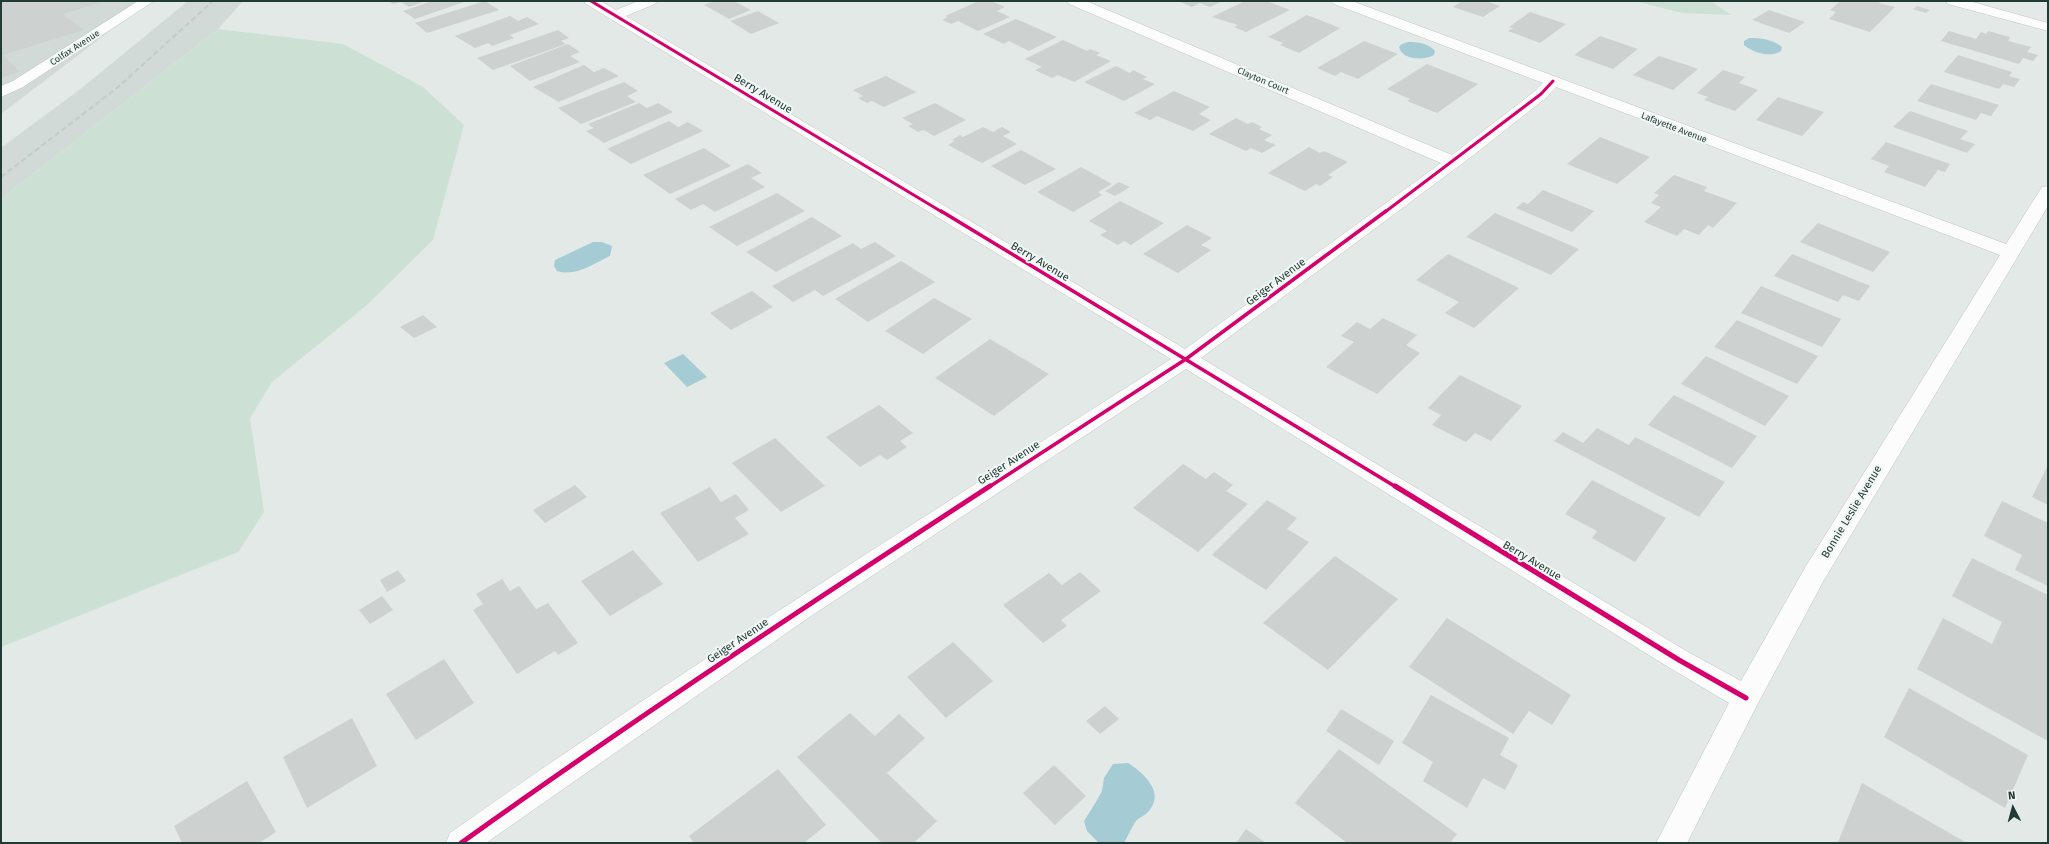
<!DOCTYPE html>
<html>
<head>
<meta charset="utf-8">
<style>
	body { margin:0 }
	#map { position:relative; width:2049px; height:844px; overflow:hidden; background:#e3e9e6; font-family:"Fira Sans",sans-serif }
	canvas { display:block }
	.frame { position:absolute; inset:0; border:2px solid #223a36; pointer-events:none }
	.north { position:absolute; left:1993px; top:788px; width:40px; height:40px; -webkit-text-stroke:3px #f1f7f5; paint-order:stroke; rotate:354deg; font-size:11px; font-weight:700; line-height:16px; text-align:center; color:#223a36 }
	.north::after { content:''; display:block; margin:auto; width:14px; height:18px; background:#223a36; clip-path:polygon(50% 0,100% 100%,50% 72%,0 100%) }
</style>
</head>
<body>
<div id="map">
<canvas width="2049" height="844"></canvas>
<div class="frame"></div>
<div class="north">N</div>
</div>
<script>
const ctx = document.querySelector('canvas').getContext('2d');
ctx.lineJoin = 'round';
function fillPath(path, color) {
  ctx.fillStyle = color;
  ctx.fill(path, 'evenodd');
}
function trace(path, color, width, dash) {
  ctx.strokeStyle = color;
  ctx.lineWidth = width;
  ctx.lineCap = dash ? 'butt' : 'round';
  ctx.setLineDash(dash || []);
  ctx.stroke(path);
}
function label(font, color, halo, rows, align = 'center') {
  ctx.font = font + ' "Fira Sans",sans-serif';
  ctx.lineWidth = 4;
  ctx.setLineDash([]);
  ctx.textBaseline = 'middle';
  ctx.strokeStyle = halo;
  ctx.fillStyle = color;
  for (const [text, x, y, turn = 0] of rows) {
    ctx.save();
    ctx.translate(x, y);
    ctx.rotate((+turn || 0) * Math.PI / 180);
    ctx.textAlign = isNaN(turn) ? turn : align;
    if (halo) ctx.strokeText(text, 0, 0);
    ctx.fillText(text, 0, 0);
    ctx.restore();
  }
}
const built = new Path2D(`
	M1 1H149L1 114Z
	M188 1H243L218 29 1 199V148L83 87Z`);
const green = new Path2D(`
	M1635 1H1711L1731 15 1682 13Z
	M218 29 343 44 423 87 464 125 433 240 367 305 272 382 250 418 264 512 238 552 1 647V199Z`);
const water = new Path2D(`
	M1749 38C1761 38 1772 39 1782 47L1781 51C1770 58 1754 53 1744 45V41Z
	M1408 42C1418 42 1428 43 1435 51L1434 55C1424 61 1402 60 1399 47L1402 44Z
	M593 242H602L612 246 610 256C593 264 576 277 557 271L554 266 555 260Z
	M683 354 707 377 687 387 664 363Z
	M1128 763C1144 773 1166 793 1148 812 1145 816 1139 817 1136 821 1131 828 1128 836 1124 843H1099L1087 831 1084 821 1096 802 1102 791 1104 778 1113 764Z`);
const building = new Path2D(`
	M1 1H105L63 14 83 30 3 55 19 72 1 78Z
	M389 1H426L409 7 401 2 393 4Z
	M432 1H467L415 19 403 11Z
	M485 1 499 10 427 33 415 23Z
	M715 1H734L751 10 729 19 704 5Z
	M979 1H991L1005 7 997 11 1010 17 978 31 958 21 951 24 942 20 948 17 945 16Z
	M1178 1H1223L1210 7 1200 3 1192 7Z
	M1245 1H1267L1290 10 1246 32 1234 27 1238 25 1212 17Z
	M1462 1H1485L1500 6 1483 17 1453 7Z
	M1840 1H1881L1879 3 1895 7 1870 32 1829 19 1836 12 1830 10Z
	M1917 6 1930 10 1926 13 1913 9Z
	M1769 10 1805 22 1789 33 1752 20Z
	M758 11 779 23 751 34 730 21Z
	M1530 12 1566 24 1540 43 1508 31 1513 28 1509 27Z
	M1307 15 1340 28 1299 53 1280 45 1283 43 1268 37Z
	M510 16 518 21 527 17 539 24 510 35 514 38 492 46 488 43 475 48 455 36Z
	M1016 19 1021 21 1057 37 1029 51 1009 41 1004 44 983 34Z
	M558 30 569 38 561 41 566 44 493 70 477 58Z
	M1949 31 1976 39 1981 32 1986 34 1988 31 2010 37 2008 41 2031 47 2027 52 2038 55 2033 61 2023 58 2019 64 1941 41Z
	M1600 36 1638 49 1613 69 1574 55Z
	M1063 40 1087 51 1090 49 1100 53 1096 55 1111 61 1074 82 1058 75 1052 78 1035 70 1042 67 1025 59Z
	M1364 41 1398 54 1358 79 1341 72 1335 76 1317 68Z
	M568 44 580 52 570 56 580 62 530 81 510 66Z
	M1958 55 2012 72 2009 76 2020 79 2014 87 2003 84 1999 89 1944 72Z
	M1659 56 1687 65 1698 69 1673 90 1633 75Z
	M1427 64 1437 68 1478 84 1437 113 1407 101 1410 99 1387 89Z
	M584 65 594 72 604 68 619 76 559 102 533 87Z
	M1116 66 1130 73 1133 70 1147 77 1143 79 1155 84 1124 101 1084 82Z
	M1723 70 1745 77 1739 83 1758 90 1735 111 1704 100 1708 97 1697 93Z
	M886 76 916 92 884 107 872 101 867 103 858 98 863 96 853 90Z
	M624 82 638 91 627 96 636 102 581 124 558 108Z
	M1931 84 1999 105 1991 116 1981 113 1976 120 1917 101Z
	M1174 91 1210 107 1199 114 1211 120 1193 131 1157 116 1150 120 1134 113Z
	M1778 97 1824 112 1802 136 1756 120Z
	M639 103 647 108 658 103 673 112 604 143 586 131 594 128 588 124Z
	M935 103 966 120 934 136 924 130 918 132 908 126 913 124 902 118Z
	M1910 111 1968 131 1960 139 1975 144 1967 153 1893 127Z
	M1236 118 1248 124 1252 122 1262 127 1259 129 1272 135 1264 140 1276 145 1262 153 1251 148 1246 151 1209 134Z
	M669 121 678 127 688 122 703 131 631 164 607 149Z
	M983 127 993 132 1002 127 1011 132 1003 136 1017 144 982 163 948 145 955 141 952 140 960 135 963 137Z
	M1600 137 1650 157 1617 184 1567 164Z
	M1886 142 1950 164 1945 172 1938 170 1925 187 1884 172 1889 166 1871 159Z
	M1309 147 1320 153 1324 151 1348 162 1328 175 1333 177 1320 186 1316 184 1305 191 1268 173Z
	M704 148 731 166 670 194 643 175Z
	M1021 150 1056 169 1025 185 991 166Z
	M748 164 762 173 751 178 765 187 715 212 703 204 691 210 675 199Z
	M1081 167 1112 184 1098 192 1102 195 1073 212 1037 192Z
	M1674 175 1707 187 1704 191 1737 203 1713 228 1708 225 1699 235 1684 229 1677 236 1644 222 1661 207 1651 203 1659 195 1654 193Z
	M1119 182 1130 187 1115 196 1105 191Z
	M1543 190 1594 211 1572 232 1516 208 1523 202 1528 204Z
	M777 193 805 211 737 246 709 227Z
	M1120 201 1164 223 1131 245 1124 241 1118 245 1100 235 1107 231 1089 221Z
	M1495 213 1579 249 1551 275 1466 237Z
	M812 217 842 236 776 272 746 252Z
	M1818 223 1890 252 1873 272 1800 242Z
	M1187 225 1212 238 1201 245 1211 250 1178 273 1143 254Z
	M875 242 896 256 823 296 815 290 793 302 772 286 853 243 861 249Z
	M1448 254 1519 288 1474 328 1445 313 1459 302 1416 280Z
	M1792 254 1870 286 1859 301 1843 295 1838 302 1774 276Z
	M901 261 935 282 868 322 835 299Z
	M1761 286 1841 319 1822 347 1741 313Z
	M752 291 773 307 731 330 710 313Z
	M934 298 972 319 923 354 885 331Z
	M423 315 437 327 414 338 400 327Z
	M1383 318 1417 335 1406 345 1420 353 1377 394 1326 367 1354 342 1341 336 1357 322 1370 329Z
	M1737 320 1818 356 1797 384 1714 347Z
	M990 339 1049 374 994 416 935 378Z
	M1706 356 1789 396 1765 426 1681 384Z
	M1460 375 1522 406 1491 441 1475 433 1466 442 1432 425 1441 415 1428 408Z
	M1674 395 1757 436 1732 468 1648 425Z
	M879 405 913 433 900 441 907 447 887 460 880 455 860 467 826 437Z
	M1597 428 1629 445 1635 437 1725 482 1699 517 1554 441 1563 432 1583 443Z
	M775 438 825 486 781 512 732 463Z
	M1183 464 1206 479 1214 472 1233 485 1226 491 1248 504 1198 552 1133 508Z
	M2048 465V505L2032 497Z
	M1592 480 1666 518 1635 562 1592 538 1597 531 1565 514Z
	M575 485 587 497 545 523 533 510Z
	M710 487 721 502 736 494 749 510 735 518 749 534 698 562 660 513Z
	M1267 500 1297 518 1287 529 1309 542 1266 590 1212 555Z
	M2002 501 2048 523V586L2015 570 2022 555 1984 536Z
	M633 550 663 584 610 616 581 581Z
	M1335 556 1398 599 1328 670 1263 623Z
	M1972 558 2048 595V741L1917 669 1943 618 1992 644 2002 622 1952 596Z
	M398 570 406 581 387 592 380 580Z
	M1080 572 1101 591 1061 620 1067 626 1043 643 1003 605 1049 573 1062 585Z
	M502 579 510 591 519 586 536 609 548 603 578 643 558 655 555 651 517 674 473 610 483 604 476 594Z
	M382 596 393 610 370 624 359 610Z
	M1447 618 1571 695 1552 725 1529 711 1513 734 1409 667Z
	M953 642 993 681 946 718 907 677Z
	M444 659 474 703 416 740 386 694Z
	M1909 688 2028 755 2005 808 1884 737Z
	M1431 695 1509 738 1500 755 1518 765 1505 790 1483 778 1467 808 1423 781 1433 762 1402 743Z
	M1105 706 1119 719 1100 734 1086 721Z
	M1341 709 1394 741 1379 765 1326 731Z
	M850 713 875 736 899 714 925 738 887 773 937 821 914 843H882L797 757Z
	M352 718 377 766 307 808 283 757Z
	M1339 749 1457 834 1450 843H1347L1295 803Z
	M1054 765 1086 796 1055 825 1023 793Z
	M778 769 826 825 804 843H694L689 836Z
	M247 781 276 832 259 843H182L174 826Z
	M1862 783 1967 843H1840L1838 842Z
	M1246 829 1266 843H1236Z`);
const minor = new Path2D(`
	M138 1H154L23 87 1 97V86L13 81Z
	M584 1H601L616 10 638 1H657L655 4 626 16 1185 349 1441 163 1069 4 1067 1H1086L1452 155 1535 91 1543 83 1334 4 1332 1H1352L2006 244 2042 187 2048 186V206L1824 580 1756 707 1687 843H1656L1729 703 1670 668 1186 369 808 618 486 843H446L450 833C685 667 929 514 1171 359L586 4ZM1556 87 2000 255 1806 566 1741 681 1688 652 1201 358 1475 154 1547 97Z`);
const tertiary = new Path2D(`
	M1946 1H1969L2048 23V31L1948 4Z`);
const rail = new Path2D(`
	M1 177 117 88 213 1`);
const cyclewayFar2 = new Path2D(`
	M591 1 942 212
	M1385 212 1541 94 1553 81`);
const cyclewayFar1 = new Path2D(`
	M941 211 1396 487
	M989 487 1186 359 1386 211`);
const cycleway = new Path2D(`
	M1395 486 1679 660 1746 698
	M461 843C634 719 812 602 990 486`);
const farStreetnames = [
	["Colfax Avenue",75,48,-33],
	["Clayton Court",1263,81,23],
	["Lafayette Avenue",1674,128,21]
];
const streetNames = [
	["Berry Avenue",763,94,31],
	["Berry Avenue",1040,262,31],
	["Geiger Avenue",1276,282,-37],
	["Geiger Avenue",1009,463,-33],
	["Bonnie Leslie Avenue",1852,512,-59],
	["Berry Avenue",1532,561,31],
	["Geiger Avenue",738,641,-34]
];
fillPath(built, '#d1dad6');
fillPath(green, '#cce1d4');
fillPath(water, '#a5cbd4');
fillPath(building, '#cdd2d0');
trace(minor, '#c0c5c3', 1);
trace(tertiary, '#c0c5c3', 1);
fillPath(minor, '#fbfcfb');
fillPath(tertiary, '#fbfcfb');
trace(rail, '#c6cac9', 2, [5.5, 3]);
trace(cyclewayFar2, '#d6006c', 3);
trace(cyclewayFar1, '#d6006c', 3.5);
trace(cycleway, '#d6006c', 5);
label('9px', '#223a36', '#f1f7f5', farStreetnames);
label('11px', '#223a36', '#f1f7f5', streetNames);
</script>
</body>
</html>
